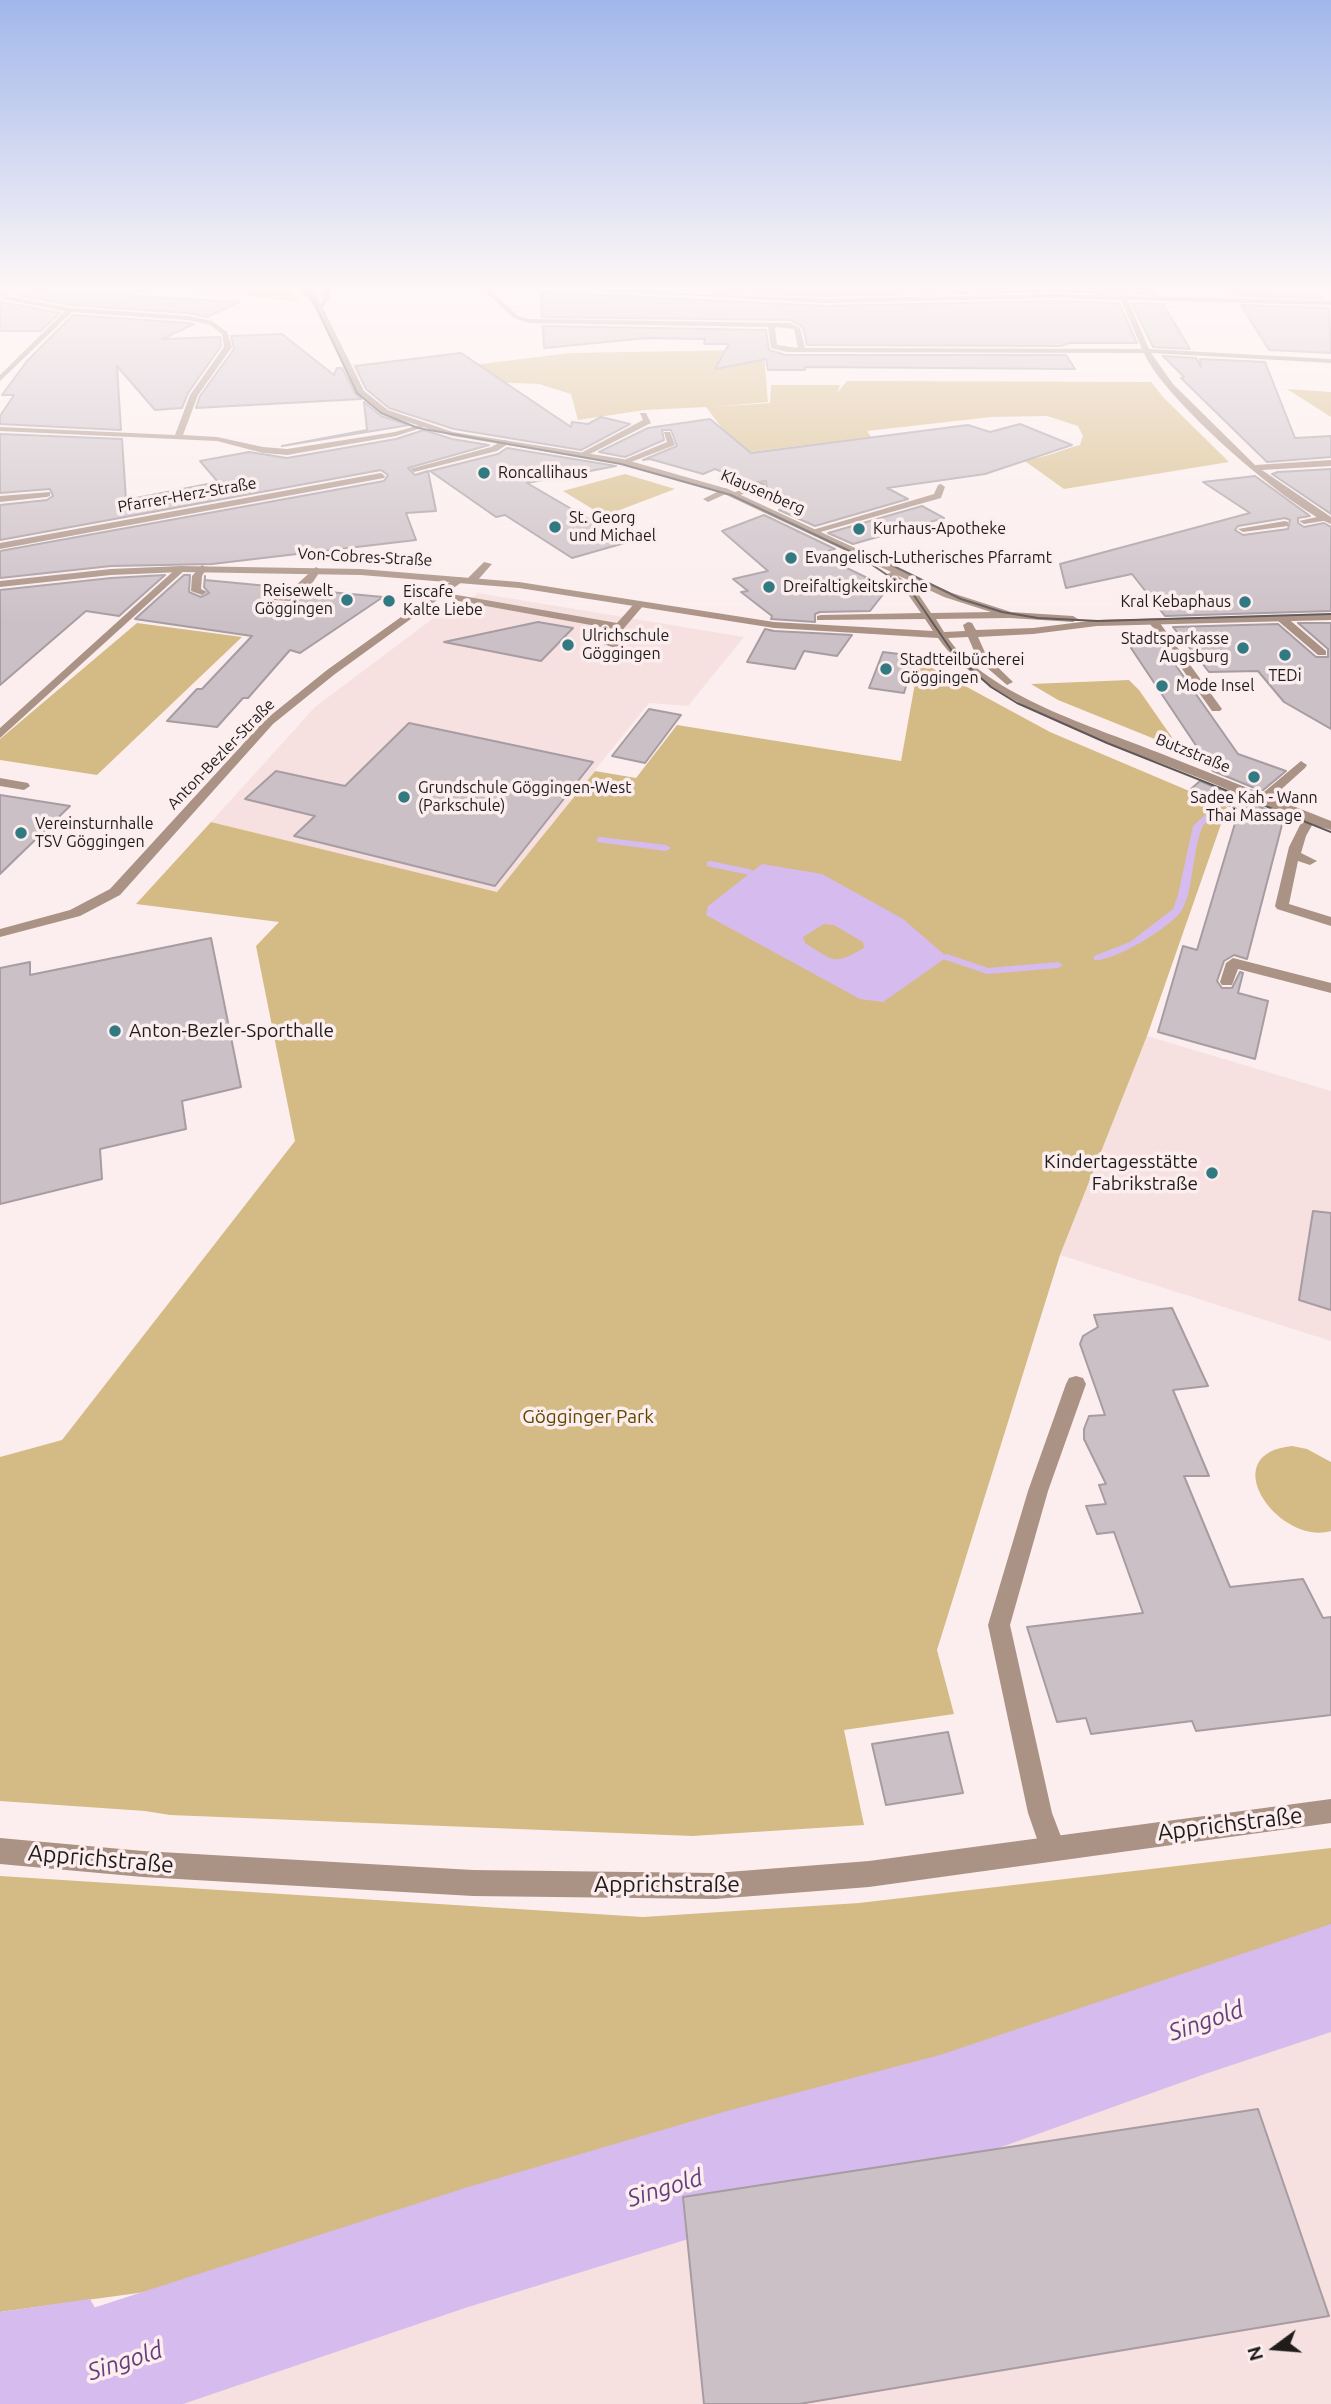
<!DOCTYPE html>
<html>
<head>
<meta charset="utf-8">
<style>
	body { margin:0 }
	#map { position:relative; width:1331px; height:2404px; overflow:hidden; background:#fceeee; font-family:Ubuntu,sans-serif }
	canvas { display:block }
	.north { position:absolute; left:1240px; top:2313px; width:70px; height:70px; -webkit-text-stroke:5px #fceeee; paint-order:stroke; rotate:254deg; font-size:19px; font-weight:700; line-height:28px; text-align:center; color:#201c1c }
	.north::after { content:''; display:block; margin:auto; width:24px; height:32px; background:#201c1c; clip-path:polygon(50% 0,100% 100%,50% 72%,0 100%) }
</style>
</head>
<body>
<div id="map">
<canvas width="1331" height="2404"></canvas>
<div class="north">N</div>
</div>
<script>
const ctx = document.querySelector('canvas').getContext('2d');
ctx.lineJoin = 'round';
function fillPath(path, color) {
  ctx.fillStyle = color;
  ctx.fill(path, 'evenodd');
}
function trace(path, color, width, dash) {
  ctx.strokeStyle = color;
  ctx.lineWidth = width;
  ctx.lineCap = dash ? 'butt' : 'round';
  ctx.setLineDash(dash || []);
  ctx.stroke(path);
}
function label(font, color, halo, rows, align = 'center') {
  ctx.font = font + ' Ubuntu,sans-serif';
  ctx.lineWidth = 7;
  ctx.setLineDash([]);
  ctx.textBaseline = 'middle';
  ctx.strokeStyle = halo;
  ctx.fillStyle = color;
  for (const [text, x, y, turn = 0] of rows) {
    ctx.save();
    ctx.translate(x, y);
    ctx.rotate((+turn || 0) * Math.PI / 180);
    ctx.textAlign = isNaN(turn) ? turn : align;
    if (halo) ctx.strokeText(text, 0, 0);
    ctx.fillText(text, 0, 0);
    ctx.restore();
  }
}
const built = new Path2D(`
	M478 593 744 637 688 706 649 703 497 892 211 822 315 707 451 605 469 600Z
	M1147 1036 1331 1091V1341L1060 1255Z
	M1331 2002V2404H168L473 2271Z`);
const green = new Path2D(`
	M196 288H291L301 303Z
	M745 350 764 354 768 402 712 407 770 403 771 385H840L837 393 847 381 1151 382 1163 397 1229 462 1064 489 1022 459C1044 460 1059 450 1080 445L1083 436 1078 426 1047 416 991 417 867 431 871 437 741 453 706 407 645 410 578 420 571 394 539 384 487 382 473 365 570 353Z
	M1287 389 1331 392V417Z
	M625 474 675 489 604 516 563 491Z
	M137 623 242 637 97 775 0 760V739Z
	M919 661 1050 732 1227 807 1147 1036 1060 1255 937 1650 954 1714 844 1730 864 1825 692 1836 170 1815 145 1811 0 1801V1457L62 1440 295 1141 256 946 279 922 136 904 211 822 497 892 595 771 636 778 677 725 901 761Z
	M1129 680 1139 690 1178 746 1177 748 1058 700 1031 684Z
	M1292 1446 1307 1449 1331 1462V1531C1279 1546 1213 1454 1292 1446Z
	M1331 1848V1978L1205 2019 940 2112 727 2169 465 2248 0 2312V1876L643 1917 859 1903Z`);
const water = new Path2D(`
	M762 864 822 874 903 919 947 957 883 1002 860 999 706 915 708 906ZM824 924 834 925 863 942 864 948C833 966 834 961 805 943L803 937Z
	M90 2299 150 2404H0V2312Z`);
const stream = new Path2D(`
	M1219 811 1236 817 1232 820C1221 817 1210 815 1203 826 1196 837 1192 880 1188 895 1186 900 1184 906 1182 910 1171 927 1114 962 1094 960V956L1130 942 1173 909 1178 895 1193 826 1205 815Z
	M600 837 666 845 671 848 666 851 597 842V838Z
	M710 861 749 869 754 872 749 875 707 866V862Z
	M947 954 988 968 1058 962 1063 965 1058 968 987 974 943 959V955Z`);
const river = new Path2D(`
	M1331 1924V2032L1205 2074 940 2169 727 2227 465 2308 183 2404H0V2338L465 2188 727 2111 940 2055Z`);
const building = new Path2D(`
	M711 288H1154L1158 294 1055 291 824 296 712 292Z
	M35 289 134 294 131 296 239 302 207 317 188 313 70 305 16 295Z
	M1231 289 1315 292 1321 298 1236 296Z
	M541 292 824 306 1055 301 1119 303 1137 343H1070L1060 346 807 345 803 327 790 320 542 317Z
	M0 301 2 302 60 313 41 331H0Z
	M1132 303 1163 304 1190 349 1153 347Z
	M1241 305 1329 308 1331 353 1269 350Z
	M73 315 188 323 194 324 162 339 220 337 221 346 188 393 182 408 155 410 117 366 121 430 0 424V416L14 395H2L27 361Z
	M543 326 766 330 769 350 786 355H1066L1075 369 805 367V370H768L766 359 715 369 729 344H704L705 339 648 338 544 348Z
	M282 334 334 375 337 368H342L355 393 361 399 196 408 200 396 234 349 231 336Z
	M461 353 571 427 572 422 588 424 601 417 630 424 581 450 454 429 389 408 366 389 355 366Z
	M1163 356 1196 358 1201 367 1200 359 1265 362 1295 438 1331 436V457L1267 462 1181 378 1184 377Z
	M364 402 381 416 409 425 282 446 367 430Z
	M710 419 751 453 968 425 990 432 1020 424 1072 445 985 474 887 488 908 499 815 526 779 510 801 502 767 489 766 481 751 483 715 469 703 474 650 459 643 460 677 446 671 430H662L664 440 625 457 599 452 648 428Z
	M424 430 452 439 489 445 408 468 415 475 428 471 436 511 406 513 416 540 212 564 111 566 0 578V551L384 481 388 475 381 470 0 540V505L47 500 53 496 50 489 0 493V434L122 439 126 500 218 482 200 461 249 452 287 458 396 439Z
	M507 448 616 466 527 483 628 542 572 558 505 515 496 517 430 471 498 454Z
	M1331 469V514L1272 474 1278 472Z
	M1255 476 1310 516 1298 518V523L1304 527 1324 523 1331 527V611L1165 616 1132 574 1066 588 1060 564 1250 513 1203 482ZM1285 518 1290 520 1288 529 1243 535 1235 530 1238 526Z
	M922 506 944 518 853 544 828 533Z
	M764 515 835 549 818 554 888 588 870 611 820 612 815 614V622L771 619 772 616 741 592 748 591 733 579 768 571 722 531Z
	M165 575 119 616 86 611 0 685V590L111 578Z
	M184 575H190L189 592 201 597 209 593 204 587 205 576V580L289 588 283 593 272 594 274 603H292L308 590 383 597 300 653 290 650 248 698H243L217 727 167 721 197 689H202L252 636 135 619Z
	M538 622 573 628 541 661 444 642Z
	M1298 623H1331V729L1284 702 1258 671 1209 672 1173 627 1278 624 1316 657H1328V649Z
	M765 629 774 631 852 635 837 656 804 651 795 669 747 662Z
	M1153 633 1238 754 1286 771 1262 791 1213 771 1131 648Z
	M883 652 915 656 904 693 869 688Z
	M649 709 681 715 645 763 612 756Z
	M409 723 593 762 495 886 294 836 315 816 245 799 276 771 345 786Z
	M1200 781 1284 817 1247 959 1234 955 1224 961 1217 981 1222 988H1232L1240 972 1243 973 1238 993 1268 1001 1255 1059 1158 1032 1183 946 1197 950 1239 810 1191 789Z
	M0 795 70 806 0 874Z
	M211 938 241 1087 182 1101 186 1129 100 1149 102 1179 0 1204V968L30 962V975Z
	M1313 1211 1331 1213V1310L1299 1300Z
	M1172 1308 1208 1386 1173 1390 1209 1476H1184L1230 1587 1303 1579 1323 1618 1331 1617V1715L1196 1731 1192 1721 1091 1734 1086 1718 1057 1722 1027 1627 1143 1613 1114 1532 1097 1534 1086 1506 1106 1504 1099 1485 1106 1484 1084 1439V1429L1089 1416 1105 1415 1080 1344 1083 1336 1098 1327 1094 1315Z
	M948 1732 963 1793 886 1805 872 1744Z
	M1258 2109 1329 2316 799 2404H704L683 2197Z`);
const service = new Path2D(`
	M308 288H314L322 309 317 308Z
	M640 413H646L651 423 586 456 579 454 643 420Z
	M664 432H670L675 445 626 464 619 462 667 442Z
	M504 440 511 442 497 451 414 472 410 469 491 447Z
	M381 473 385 476 384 478 0 549V543Z
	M762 482 765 483V487L734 497 730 494Z
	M941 484 945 487 941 498 817 533 809 531 934 494 938 485Z
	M725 488 728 489V493L708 502 703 499Z
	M50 492V496L47 497 0 502V496Z
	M1326 515 1331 518 1329 520 1304 524 1299 521Z
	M1285 521 1288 522V526L1243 532 1238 529Z
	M484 562 492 564 476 582H468V578Z
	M202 565 207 568 202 576 201 589 207 592 202 595 191 591 192 576Z
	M178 567 186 569 0 738V728Z
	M316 567 321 570 313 582 290 601 274 600V596H284Z
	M440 592 617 623 634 604 643 606 613 641 620 645 615 648 601 643 613 629 436 597V593Z
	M1277 616H1285L1326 651V655H1318L1277 620Z
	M1149 619H1157L1222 709 1220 711H1212L1148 621Z
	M1301 761 1307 765 1305 768 1266 803H1258V797Z
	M0 778 28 783 30 786 24 790 0 786Z
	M1310 814 1316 818 1306 836 1301 853 1317 861 1310 865 1298 861 1289 904 1331 917V926L1277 909 1275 906 1289 847 1305 815Z
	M1233 958 1331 983V993L1238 969 1232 985H1222L1220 982 1226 963Z
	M1076 1376 1083 1378 1086 1384 1048 1491 1010 1625 1052 1813 1065 1847 1061 1856 1052 1860 1043 1856 1028 1813 988 1625 1028 1491 1066 1384 1069 1378Z`);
const minor = new Path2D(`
	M6 288H13L6 296 70 308 188 316 212 321 227 332 232 347 198 395 183 435 217 437 263 447 287 449 395 432 423 424 427 426 396 436 287 455 263 453 217 441 0 431V427L175 435 190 395 224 347 222 334 210 325 188 320 72 312 0 381V375L65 311 2 299 0 293Z
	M481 288H488L518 316 529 319 790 323 800 328 805 348 1142 349 1121 300 1055 298 824 303 558 288 824 299 1055 294 1331 301V305L1128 300 1149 349 1331 359V363L1151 353 1173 384 1255 465 1331 460V466L1262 470 1331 517V524C1286 506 1162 397 1144 353L787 352 771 348 768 327 529 323 514 318ZM775 327 794 329 798 348 777 345Z
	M457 577 466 579 335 674 273 724 120 895 80 916 0 937V929L70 910 110 889 265 720 327 670Z
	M1331 1799V1823L869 1887 715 1899 473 1896 143 1877 0 1864V1838L143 1851 473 1870 715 1873 869 1861Z`);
const tertiary = new Path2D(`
	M298 288H305L320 304 324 298 323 288H329L330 298 323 308 364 391 388 410 453 432 623 459 728 489 952 593 1011 612 1073 616 1078 619 1073 622 1010 618 936 619 944 632 965 631 963 625 968 622 972 623 976 630 1033 628 1097 620 1331 614V620L1097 626 1033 634 978 637 987 657 1013 682 1007 685 978 660 968 637 948 638C987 695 1094 727 1157 752 1215 775 1273 798 1331 821V830C1289 819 1248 797 1207 781 1131 750 984 706 938 638L774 628 519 588 361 575 181 572 111 575 0 587V581L111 569 181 566 361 569 519 582 774 622 933 631 925 619 817 620V616L821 615 921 613 907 593 887 577 886 575 891 572 722 493 622 464 452 436 382 414 357 392 317 309ZM897 575 944 597 991 612 931 613 915 589Z`);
const tram = new Path2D(`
	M307 288 357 393 381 413 418 428 621 464 731 495 856 554 911 591 954 654 991 687 1017 703 1107 743 1331 832
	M875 557 961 599 1002 612 1038 618 1098 621 1331 614`);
const markers = [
	[484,473,7,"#327a81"],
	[555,527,7,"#327a81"],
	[859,529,7,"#327a81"],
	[791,558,7,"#327a81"],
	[769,587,7,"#327a81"],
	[347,600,7,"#327a81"],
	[389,601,7,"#327a81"],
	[1245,602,7,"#327a81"],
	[568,645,7,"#327a81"],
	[1243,648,7,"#327a81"],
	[1285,655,7,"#327a81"],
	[886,669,7,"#327a81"],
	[1162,686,7,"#327a81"],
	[1254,777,7,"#327a81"],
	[404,797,7,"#327a81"],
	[21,833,7,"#327a81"],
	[115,1031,7,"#327a81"],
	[1212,1173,7,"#327a81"]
];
const farPoinames = [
	["Roncallihaus",498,473],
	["St. Georg",569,518],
	["und Michael",569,536],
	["Kurhaus-Apotheke",873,529],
	["Evangelisch-Lutherisches Pfarramt",805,558],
	["Dreifaltigkeitskirche",783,587],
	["Reisewelt",333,591,"right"],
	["Göggingen",333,609,"right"],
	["Eiscafe",403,592],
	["Kalte Liebe",403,610],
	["Kral Kebaphaus",1231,602,"right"],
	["Ulrichschule",582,636],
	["Göggingen",582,654],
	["Stadtsparkasse",1229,639,"right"],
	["Augsburg",1229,657,"right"],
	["Stadtteilbücherei",900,660],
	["Göggingen",900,678],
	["TEDi",1285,676,"center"],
	["Mode Insel",1176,686],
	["Grundschule Göggingen-West",418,788],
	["(Parkschule)",418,806],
	["Sadee Kah - Wann",1254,798,"center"],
	["Thai Massage",1254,816,"center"],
	["Vereinsturnhalle",35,824],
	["TSV Göggingen",35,842]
];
const farStreetnames = [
	["Klausenberg",763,492,23],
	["Pfarrer-Herz-Straße",187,495,-10],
	["Von-Cobres-Straße",365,557,3],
	["Butzstraße",1193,753,22],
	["Anton-Bezler-Straße",221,754,-46]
];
const poiNames = [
	["Anton-Bezler-Sporthalle",129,1031],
	["Kindertagesstätte",1198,1162,"right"],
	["Fabrikstraße",1198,1184,"right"]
];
const parkNames = [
	["Gögginger Park",588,1417]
];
const nearStreetnames = [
	["Apprichstraße",1230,1824,-7],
	["Apprichstraße",101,1859,5],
	["Apprichstraße",667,1884]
];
const nearWaternames = [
	["Singold",1206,2021,-19],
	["Singold",665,2188,-17],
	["Singold",125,2361,-18]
];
fillPath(built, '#f6e0e0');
fillPath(green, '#d4bb85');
fillPath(water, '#d6bbef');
fillPath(stream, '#d6bbef');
fillPath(river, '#d6bbef');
fillPath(building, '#cbc0c6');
trace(building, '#a69ca2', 2);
fillPath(service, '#aa9285');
fillPath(minor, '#aa9285');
fillPath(tertiary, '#aa9285');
trace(tram, '#5f5858', 2);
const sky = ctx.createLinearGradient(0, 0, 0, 625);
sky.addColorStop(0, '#a1b7eb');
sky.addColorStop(0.46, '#fef7f7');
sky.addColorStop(1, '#fef7f700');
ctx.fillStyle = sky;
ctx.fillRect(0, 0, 1331, 625);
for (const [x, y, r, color] of markers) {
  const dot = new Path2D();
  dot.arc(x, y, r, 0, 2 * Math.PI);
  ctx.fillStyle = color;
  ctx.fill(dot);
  trace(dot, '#fceeee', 2.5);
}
label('16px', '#201c1c', '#fceeee', farPoinames, 'left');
label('16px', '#201c1c', '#fceeee', farStreetnames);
label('19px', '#201c1c', '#fceeee', poiNames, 'left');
label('19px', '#5f4600', '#fceeee', parkNames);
label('23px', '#201c1c', '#fceeee', nearStreetnames);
label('italic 24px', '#623f7f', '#fceeee', nearWaternames);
</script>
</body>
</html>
